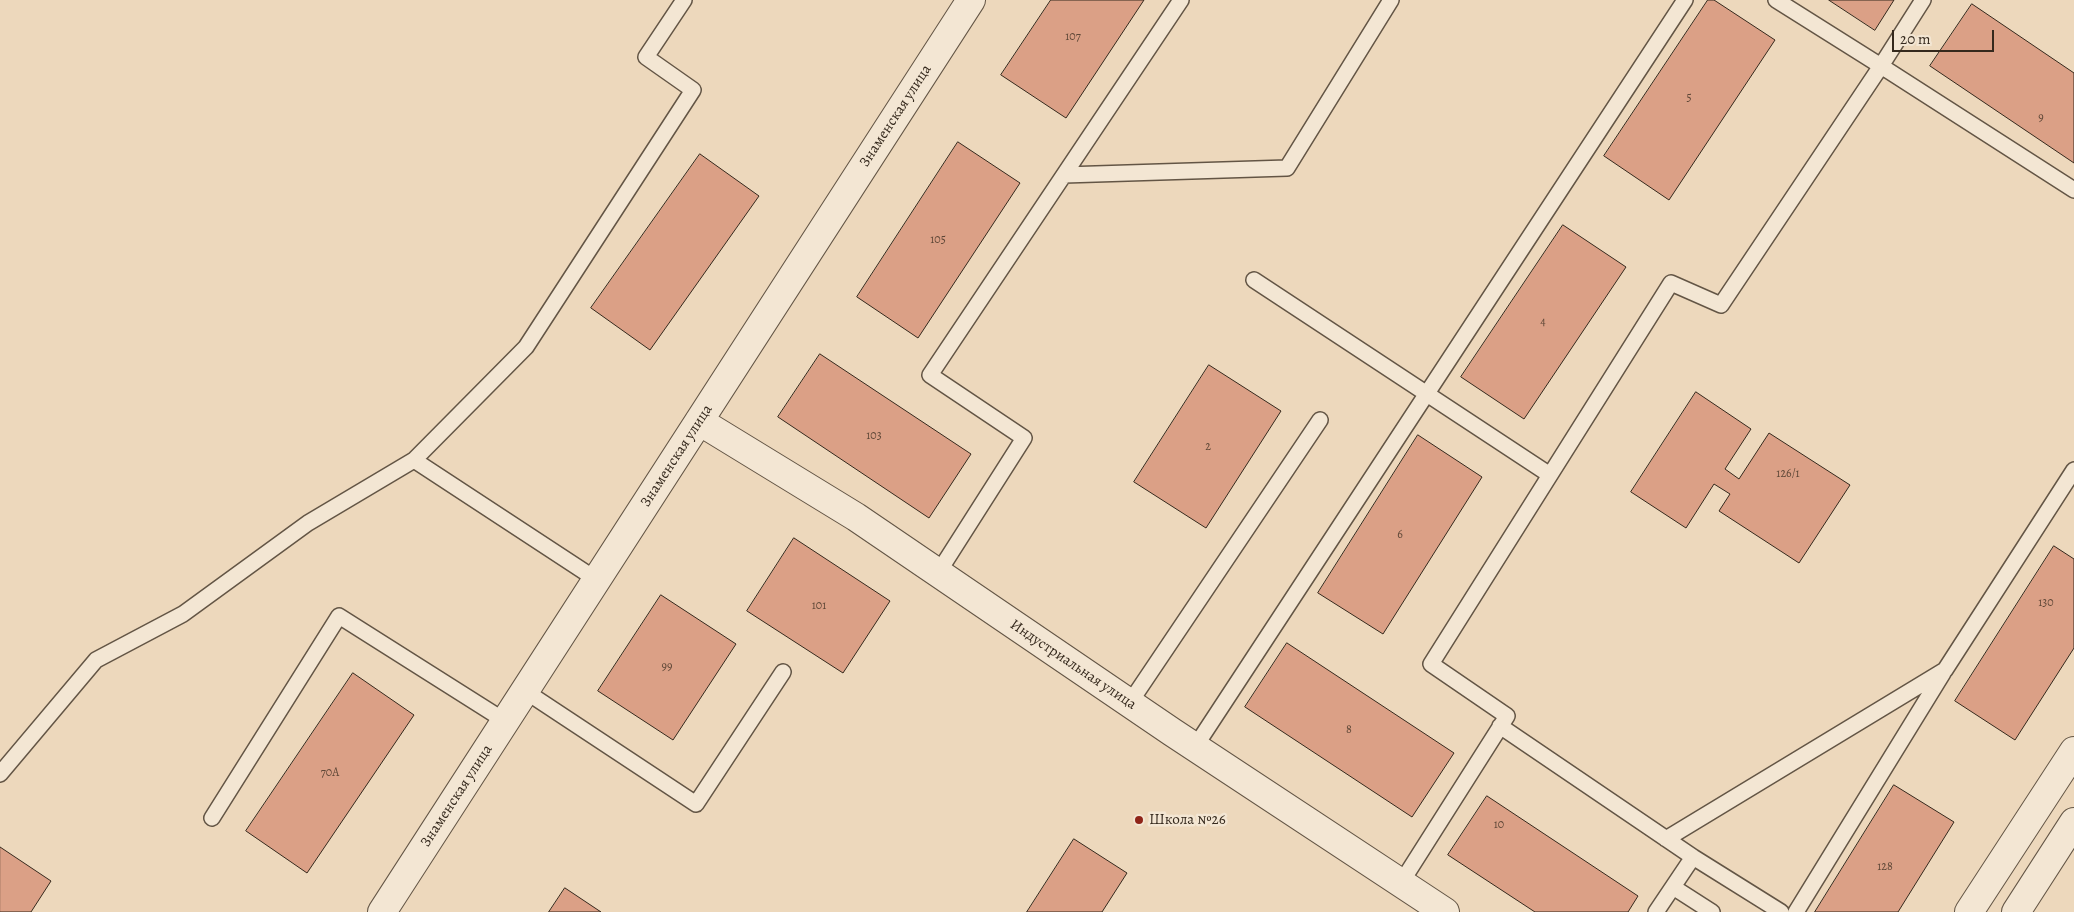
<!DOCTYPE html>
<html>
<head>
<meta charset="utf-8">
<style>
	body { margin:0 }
	#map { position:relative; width:2074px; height:912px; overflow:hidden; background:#edd8bc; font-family:Alegreya,serif }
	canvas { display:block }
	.scale { position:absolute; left:1892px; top:30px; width:102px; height:22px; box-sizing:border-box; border:2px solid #35291d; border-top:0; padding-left:6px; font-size:15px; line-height:18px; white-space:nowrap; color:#35291d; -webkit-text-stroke:4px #f3e6d3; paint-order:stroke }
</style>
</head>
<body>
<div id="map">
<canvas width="2074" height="912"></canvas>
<div class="scale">20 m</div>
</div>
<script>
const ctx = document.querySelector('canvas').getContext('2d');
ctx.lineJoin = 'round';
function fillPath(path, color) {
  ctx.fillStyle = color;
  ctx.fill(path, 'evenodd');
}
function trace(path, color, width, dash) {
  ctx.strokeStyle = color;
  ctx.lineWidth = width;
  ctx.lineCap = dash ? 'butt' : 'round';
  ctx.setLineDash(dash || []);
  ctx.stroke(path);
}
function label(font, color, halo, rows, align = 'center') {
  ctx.font = font + ' Alegreya,serif';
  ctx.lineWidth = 5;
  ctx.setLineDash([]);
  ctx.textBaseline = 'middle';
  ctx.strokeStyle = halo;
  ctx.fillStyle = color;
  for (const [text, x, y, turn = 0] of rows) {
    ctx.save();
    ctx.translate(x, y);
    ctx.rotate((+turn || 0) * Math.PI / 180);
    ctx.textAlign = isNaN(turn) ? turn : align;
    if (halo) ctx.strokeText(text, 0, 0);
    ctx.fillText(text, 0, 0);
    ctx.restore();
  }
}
const building = new Path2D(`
	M1051 0H1144L1066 118 1001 75Z
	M1708 0H1714L1775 40 1669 200 1604 156Z
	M1829 0H1894L1875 30Z
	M1972 4 2074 73V163L1930 66Z
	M958 142 1020 183 918 338 857 297Z
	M700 154 759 196 650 350 591 308Z
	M1563 225 1626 267 1524 419 1461 377Z
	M820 354 971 454 929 518 778 417Z
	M1209 365 1281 411 1206 528 1134 482Z
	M1696 392 1751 429 1725 469 1739 479 1769 433 1850 485 1799 563 1719 511 1730 494 1714 484 1686 528 1631 492Z
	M1418 435 1482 477 1383 634 1318 593Z
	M794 538 890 601 843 673 747 611Z
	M2054 546 2074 559V648L2015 740 1955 701Z
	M661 595 736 644 673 740 598 691Z
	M1287 643 1454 753 1412 817 1245 707Z
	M353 673 414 715 307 873 246 831Z
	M1894 785 1954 822 1898 912H1815Z
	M1487 796 1638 896 1628 912H1535L1448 855Z
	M1074 839 1127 873 1102 912H1027Z
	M0 847 51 881 31 912H0Z
	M565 888 601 912H549Z`);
const lane = new Path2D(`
	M1923 0 1881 66 2074 190
	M1064 175 1287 168 1391 0
	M1254 280 1550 475
	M414 460 597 580
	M938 573 1024 438 930 375 1181 0
	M525 691 696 804 783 672
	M1129 704 1320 420
	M1500 726 1693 857 1656 912
	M1195 747 1685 0
	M0 774 96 660 183 614 308 523 414 460 526 347 693 90 646 57 684 0
	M212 818 339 616 505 721
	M1666 839 1945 670 2074 470
	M1693 857 1781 912
	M1401 883 1507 716 1431 664 1671 283 1721 305 1881 66 1776 0
	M1673 887 1712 912
	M1796 912 1943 673`);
const street = new Path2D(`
	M699 421 856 517 1172 732 1445 912
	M382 912 971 0
	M1969 912 2074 751
	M2016 912 2074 822`);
const markers = [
	[1139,820,5,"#8f2418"]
];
const numberNames = [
	["107",1073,37],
	["5",1689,98],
	["9",2041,118],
	["105",938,240],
	["4",1543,322],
	["103",874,436],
	["2",1208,447],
	["126/1",1788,474],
	["6",1400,535],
	["130",2046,603],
	["101",819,606],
	["99",667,667],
	["8",1349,730],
	["70А",330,773],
	["10",1499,825],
	["128",1885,867]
];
const streetNames = [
	["Знаменская улица",896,116,-57],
	["Знаменская улица",677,456,-57],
	["Индустриальная улица",1073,665,34],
	["Знаменская улица",457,796,-57]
];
const poiNames = [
	["Школа №26",1149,820]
];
fillPath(building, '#dba086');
trace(building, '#35291d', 1);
trace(lane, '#635545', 18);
trace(street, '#635545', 30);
trace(lane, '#f3e6d3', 15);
trace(street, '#f3e6d3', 28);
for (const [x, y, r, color] of markers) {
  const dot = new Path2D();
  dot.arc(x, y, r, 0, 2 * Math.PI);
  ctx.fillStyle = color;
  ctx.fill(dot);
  trace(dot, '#f3e6d3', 2);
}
label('12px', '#5e4737', null, numberNames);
label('15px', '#35291d', '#f3e6d3', streetNames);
label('15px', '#35291d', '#f3e6d3', poiNames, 'left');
</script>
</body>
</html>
